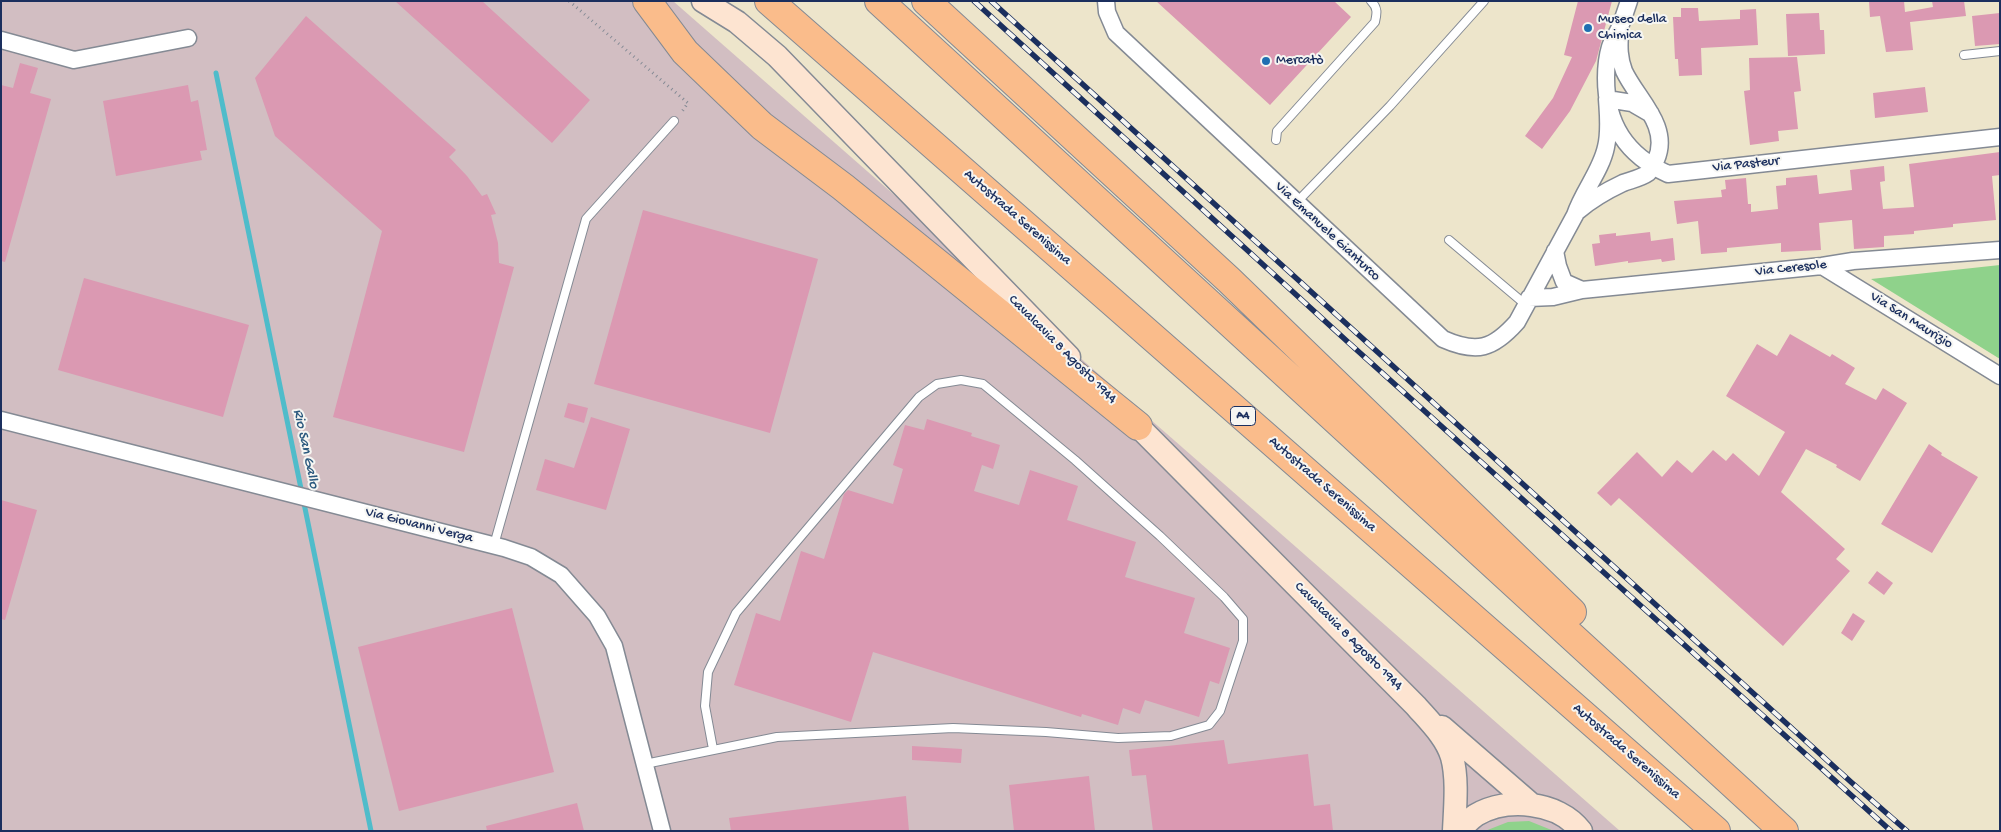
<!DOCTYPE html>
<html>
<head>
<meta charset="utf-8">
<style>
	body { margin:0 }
	#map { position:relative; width:2001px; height:832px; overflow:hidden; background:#ede5cb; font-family:"Gochi Hand",sans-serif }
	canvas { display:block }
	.frame { position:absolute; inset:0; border:2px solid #1b2f5e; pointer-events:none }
</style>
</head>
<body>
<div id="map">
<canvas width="2001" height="832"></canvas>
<div class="frame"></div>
</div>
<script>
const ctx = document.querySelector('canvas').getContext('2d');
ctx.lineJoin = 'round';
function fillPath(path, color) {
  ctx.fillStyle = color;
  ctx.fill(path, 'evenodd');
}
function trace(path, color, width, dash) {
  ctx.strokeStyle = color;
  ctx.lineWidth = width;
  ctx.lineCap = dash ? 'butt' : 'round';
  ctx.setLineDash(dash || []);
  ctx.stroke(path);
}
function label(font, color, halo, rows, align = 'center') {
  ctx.font = font + ' "Gochi Hand",sans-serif';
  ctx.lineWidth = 4;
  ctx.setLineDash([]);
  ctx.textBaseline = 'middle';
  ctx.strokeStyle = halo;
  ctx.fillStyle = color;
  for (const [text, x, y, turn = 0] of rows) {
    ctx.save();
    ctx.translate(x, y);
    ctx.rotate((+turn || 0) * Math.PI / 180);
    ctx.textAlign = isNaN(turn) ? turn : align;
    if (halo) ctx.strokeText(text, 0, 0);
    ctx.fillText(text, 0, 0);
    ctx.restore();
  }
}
const industrial = new Path2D(`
	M1 1H673L1620 831H1Z`);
const green = new Path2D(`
	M2000 265V359L1871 279Z
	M1529 821 1554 831H1485L1508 822Z`);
const stream = new Path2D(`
	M216 73 371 831`);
const building = new Path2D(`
	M395 1H482L590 100 552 143Z
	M1156 1H1334L1351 17 1270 105Z
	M1578 1H1612L1596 61 1570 111 1542 149 1525 136 1553 98 1572 57 1564 55Z
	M1869 1H1904L1905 12 1933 7 1932 1H1964L1966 16 1910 22 1913 50 1886 52 1880 16 1870 17Z
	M1681 8H1698L1699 21 1740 19V10L1756 9 1758 45 1701 48 1702 75 1679 76 1678 59H1675L1673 17H1681Z
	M1819 13 1820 30H1824L1825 54 1788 56 1786 14Z
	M2000 13V44L1975 46 1972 16Z
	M306 16 456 150 449 157 467 176 482 196 487 194 496 214 491 215 498 243 499 263 514 267 464 452 333 417 382 231 275 136 255 78Z
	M1797 57 1801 91 1794 92 1798 129 1778 131 1779 141 1750 145 1744 91 1750 90 1749 58Z
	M20 63 38 68 30 93 51 99 5 262 1 261V85L13 88Z
	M188 85 191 102 198 100 207 150 200 151 202 160 116 176 103 101Z
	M1925 87 1928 112 1875 118 1873 93Z
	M2000 152V175L1992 176 1996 220 1953 224V227L1914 231V234L1884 236V247L1854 249 1852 220 1819 223 1821 250 1781 252V243L1727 248V252L1701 254 1698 221 1677 224 1674 201 1722 197 1721 190 1726 189 1725 180 1746 178 1748 204H1751V212L1778 209 1776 186 1786 185V178L1817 175 1819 194 1852 190 1850 170 1884 166 1885 181 1880 182 1883 209 1914 207 1909 164Z
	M643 210 818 259 770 433 594 384Z
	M1650 232 1651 241 1673 238 1675 260 1662 262 1661 259 1628 263V261L1595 266 1592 244 1600 243 1599 235 1616 233V236Z
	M84 278 249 325 223 417 58 370Z
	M1790 334 1830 357 1832 354 1855 368 1845 384 1876 400 1883 388 1907 403 1860 481 1836 467 1837 465 1806 449 1781 492 1845 549 1836 559 1850 571 1783 646 1619 498 1611 506 1597 493 1637 452 1662 477 1677 460 1692 473 1713 450 1726 461 1733 453 1759 476 1785 432 1726 396 1757 344 1777 356Z
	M568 403 588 408 584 423 564 417Z
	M591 417 630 429 606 510 536 490 545 459 574 468Z
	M927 419 972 433 971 436 1000 445 993 469 982 465 974 491 1019 505 1030 470 1078 486 1067 520 1136 542 1125 577 1195 598 1184 633 1230 648 1219 684 1210 681 1199 717 1145 700 1140 714 1123 708 1118 725 1082 714 1081 717 873 652 851 722 734 685 756 613 780 621 801 551 824 559 844 494 848 490 893 504 903 469 893 465 905 425 924 430Z
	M1929 444 1942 453 1941 455 1978 477 1932 553 1881 524Z
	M1 500 37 510 5 620 1 619Z
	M1877 571 1893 583 1884 595 1868 583Z
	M512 608 554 772 399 811 358 647Z
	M1853 613 1865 621 1852 641 1841 633Z
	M1224 740 1228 764 1308 754 1314 806 1330 804 1333 831H1153L1146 775 1132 776 1129 750Z
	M912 746 962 749 961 763 912 760Z
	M1089 776 1095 831H1014L1009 785Z
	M906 796 909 831H731L729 818Z
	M577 803 584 831H487L486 826Z`);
const path = new Path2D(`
	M569 1 688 103 681 113`);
const service = new Path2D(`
	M1964 55 2000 51
	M1276 140 1277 131 1375 22C1377 13 1378 8 1371 1
	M1296 203 1390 106 1484 1
	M1449 240 1526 305
	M494 545 586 219 674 121
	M645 764 777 737 953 728 1046 732 1118 738 1171 736 1209 725 1220 711 1243 641V619L1224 597 1160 536 1075 460 983 384 961 380 937 384 919 397 736 613 708 672 705 706 713 749`);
const minor = new Path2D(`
	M1106 1 1107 12 1116 33 1443 339C1477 354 1493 349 1517 322L1575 215C1583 191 1601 171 1606 147 1610 131 1608 115 1607 99L1632 103 1651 114
	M1629 1C1626 10 1623 19 1620 27 1617 34 1612 40 1610 47 1607 57 1606 68 1606 78 1606 124 1626 155 1668 174L2000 137
	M1 40 74 60 188 38
	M1578 211C1592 199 1606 191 1623 183 1631 180 1641 178 1648 173 1652 169 1654 165 1656 160 1671 126 1637 99 1624 71 1619 58 1619 47 1620 33
	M1555 251 1558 266 1564 282 1582 290
	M1822 266 2000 376
	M1529 298 1553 297 1582 290 1822 266 1853 261 2000 250
	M1 420 504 548 531 557 561 575 597 616 614 646 662 831`);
const secondary = new Path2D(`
	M703 1 737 22 777 56 1069 357
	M1125 413 1416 706C1429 721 1446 737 1452 757 1458 779 1455 808 1454 831
	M1442 727 1532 805
	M1458 831C1464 826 1470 819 1476 815 1507 797 1558 801 1581 831`);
const motorway = new Path2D(`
	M647 1 685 52 762 126 843 187 1138 426
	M769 1 1716 831
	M879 1 1784 831
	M926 1 1229 280 1572 612`);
const rail = new Path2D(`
	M974 1 1349 343 1891 831
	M991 1 1851 782 1907 831`);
const markers = [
	[1588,28,5,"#1f6fb2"],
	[1266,61,5,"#1f6fb2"]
];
const shields = [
	[1243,416,25]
];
const shieldNames = [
	["A4",1243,416]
];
const poiNames = [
	["Museo della",1598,20],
	["Chimica",1598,36],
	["Mercatò",1276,61]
];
const streetNames = [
	["Via Pasteur",1746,165,-6],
	["Autostrada Serenissima",1017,218,41],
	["Via Emanuele Gianturco",1327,232,43],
	["Via Ceresole",1791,269,-6],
	["Via San Maurizio",1911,321,32],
	["Cavalcavia 8 Agosto 1944",1062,350,45],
	["Autostrada Serenissima",1322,485,41],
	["Via Giovanni Verga",419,526,14],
	["Cavalcavia 8 Agosto 1944",1348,637,45],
	["Autostrada Serenissima",1626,752,41]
];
const waterNames = [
	["Rio San Gallo",305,449,78]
];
fillPath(industrial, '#d2bec2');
fillPath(green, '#8fd28b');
trace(stream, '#4fbcca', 5);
fillPath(building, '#db99b2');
trace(service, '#848a94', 10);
trace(minor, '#848a94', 19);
trace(secondary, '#848a94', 25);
trace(motorway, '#848a94', 30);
trace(path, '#848a94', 3, [1, 4]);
trace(service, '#fff', 8);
trace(minor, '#fff', 16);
trace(secondary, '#fde4d1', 22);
trace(motorway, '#fabc8b', 28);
trace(rail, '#1b2f5e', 5.5);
trace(rail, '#f6f6f2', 4, [11]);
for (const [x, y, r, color] of markers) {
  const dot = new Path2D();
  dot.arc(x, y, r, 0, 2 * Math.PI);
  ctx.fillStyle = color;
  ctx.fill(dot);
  trace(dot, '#f6f6f2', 2);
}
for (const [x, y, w] of shields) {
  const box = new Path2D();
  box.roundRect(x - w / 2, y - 9.5, w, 19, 4);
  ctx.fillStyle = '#f6f6f2';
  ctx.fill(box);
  trace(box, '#1b2f5e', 1);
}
label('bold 12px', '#1b2f5e', null, shieldNames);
label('14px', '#1b2f5e', '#f6f6f2', poiNames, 'left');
label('14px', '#1b2f5e', '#f6f6f2', streetNames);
label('italic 15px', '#2b597e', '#f6f6f2', waterNames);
</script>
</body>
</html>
